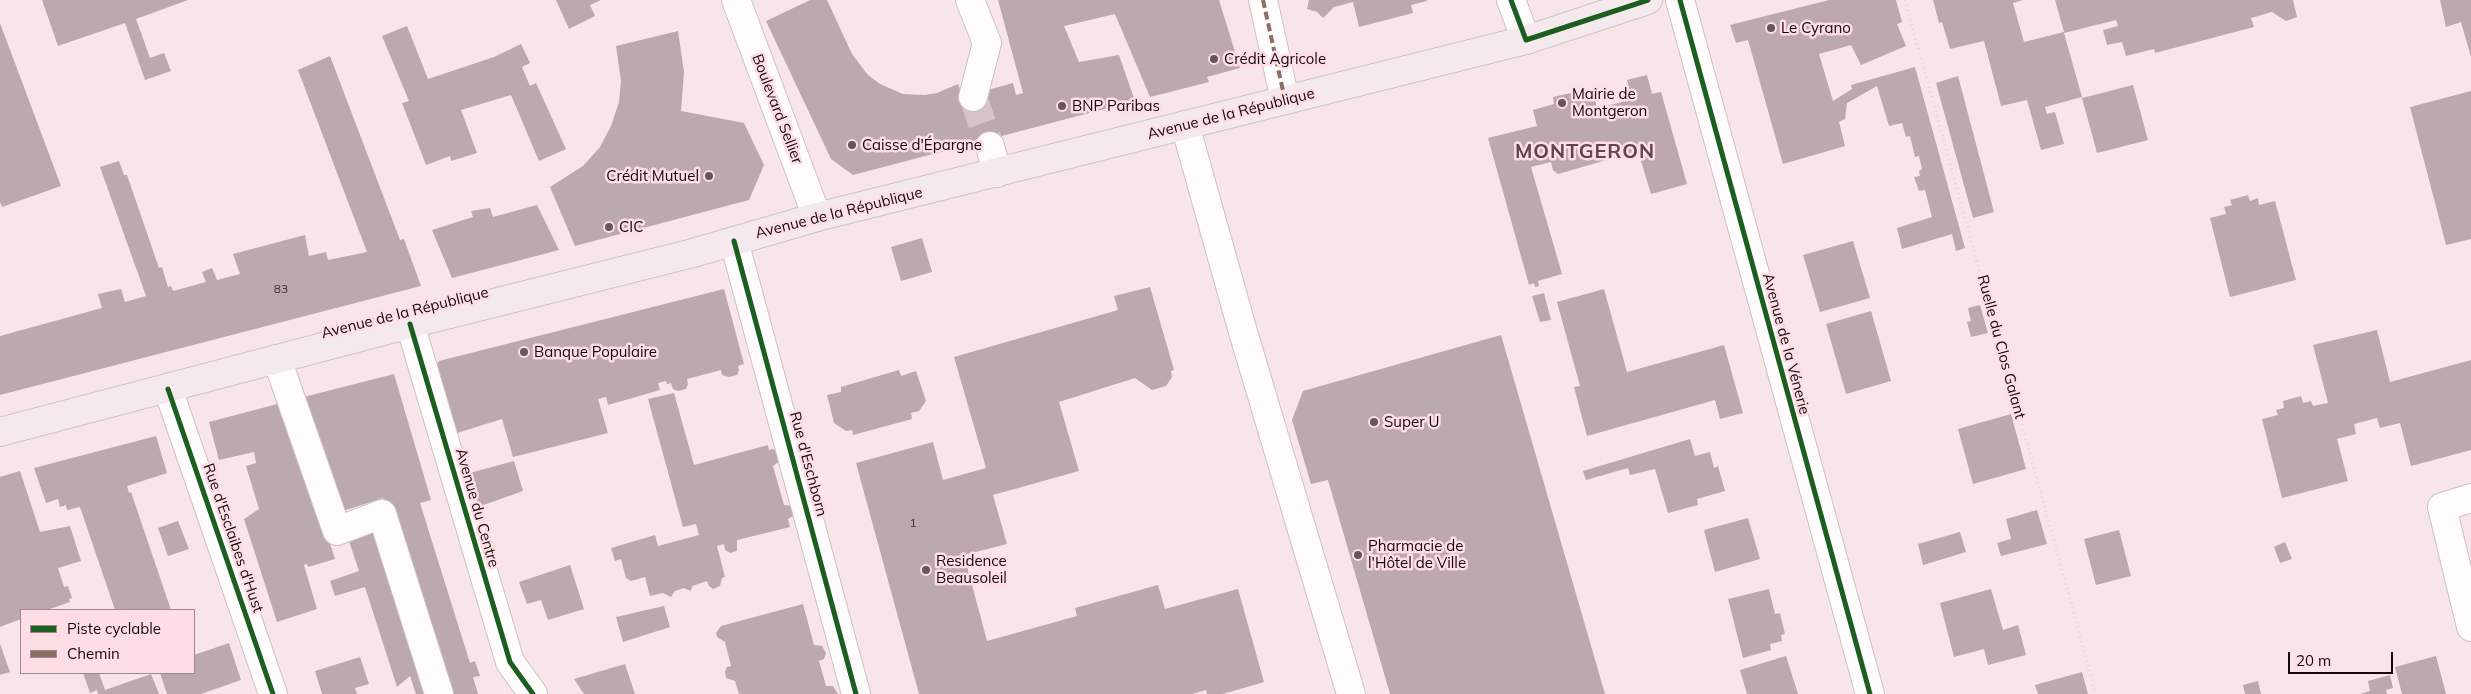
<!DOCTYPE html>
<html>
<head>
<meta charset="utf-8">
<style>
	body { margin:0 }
	#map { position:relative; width:2471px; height:694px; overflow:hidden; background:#f7e5e9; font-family:Mulish,sans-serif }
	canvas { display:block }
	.legend { position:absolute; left:20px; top:609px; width:175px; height:65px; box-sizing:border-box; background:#fedee4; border:1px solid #a0898e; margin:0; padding:6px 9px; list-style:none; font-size:15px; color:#140a0c }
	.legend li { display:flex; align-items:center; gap:10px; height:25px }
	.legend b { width:25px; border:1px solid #a0898e }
	.scale { position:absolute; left:2288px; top:652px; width:105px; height:22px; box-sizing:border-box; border:2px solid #140a0c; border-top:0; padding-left:6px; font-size:15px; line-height:18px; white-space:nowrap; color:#140a0c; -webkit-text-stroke:4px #fedee4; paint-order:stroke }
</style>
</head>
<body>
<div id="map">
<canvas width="2471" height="694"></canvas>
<ul class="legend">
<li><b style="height:6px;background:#1b5e20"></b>Piste cyclable</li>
<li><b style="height:6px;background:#8d6e63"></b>Chemin</li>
</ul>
<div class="scale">20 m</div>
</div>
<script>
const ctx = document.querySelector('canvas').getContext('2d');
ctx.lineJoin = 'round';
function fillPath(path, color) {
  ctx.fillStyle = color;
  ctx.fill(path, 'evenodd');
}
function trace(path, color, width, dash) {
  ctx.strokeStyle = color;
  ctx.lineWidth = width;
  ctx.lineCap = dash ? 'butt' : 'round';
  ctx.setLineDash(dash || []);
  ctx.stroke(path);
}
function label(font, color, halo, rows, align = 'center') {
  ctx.font = font + ' Mulish,sans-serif';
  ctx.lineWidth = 5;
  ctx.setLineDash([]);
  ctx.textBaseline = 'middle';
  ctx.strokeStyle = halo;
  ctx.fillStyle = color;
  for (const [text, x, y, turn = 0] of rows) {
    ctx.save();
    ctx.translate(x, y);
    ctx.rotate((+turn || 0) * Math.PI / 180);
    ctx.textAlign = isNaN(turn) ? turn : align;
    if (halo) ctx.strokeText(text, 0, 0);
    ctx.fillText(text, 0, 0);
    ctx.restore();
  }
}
const building = new Path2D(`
	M42 0H188L136 19 150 58 164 53 171 71 145 80 125 23 58 46Z
	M556 0H601L590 5 595 16 569 29Z
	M810 0H827L852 54 868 75 880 84 903 94 925 95 937 93 958 84 967 106 980 92 1013 83 1016 95 1023 93 998 0H1219L1240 68 1207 77 1209 82 1150 97 1115 14 1064 26 1079 62 1119 55 1135 101 853 175 831 159 766 21Z
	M1309 0H1427V1L1411 5 1413 13 1359 27 1353 2 1334 7 1323 18 1317 12 1307 9Z
	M1829 0H1896L1902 22 1897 24 1906 46 1861 65 1851 45 1819 54 1833 101 1852 89 1851 85 1915 67 1965 248 1956 251 1952 234 1902 249 1897 228 1932 217 1925 190 1919 191 1914 177 1920 176 1919 171 1922 169 1919 156 1915 157 1910 136 1906 137 1902 123 1889 126 1877 86 1847 103 1845 119 1839 122 1845 146 1783 164 1748 40 1736 43 1730 25Z
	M1933 0H2023L2013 3 2024 42 2064 32 2055 0H2293L2297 17 2286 21 2272 12 2251 18 2254 27 2155 53 2154 49 2126 56 2122 42 2107 45 2103 30 2118 26 2116 20 2064 33 2082 97 2045 107 2047 114 2055 112 2064 144 2041 150 2027 100 2001 106 1984 41 1950 49 1942 22 1939 23Z
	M2440 0H2471V57L2461 22 2446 27Z
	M0 23 61 186 2 207 0 202Z
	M407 26 428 79 494 57 521 44 530 63 522 67 530 86 536 83 566 149 539 161 511 95 461 110 477 153 451 161 450 156 426 165 402 103 409 101 382 36Z
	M678 31 684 72 681 111 744 123 764 165 749 200 575 246 550 187 583 166 600 147 611 126 619 102 621 81 616 46Z
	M330 56 400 240 404 239 421 286 0 395V336L102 308 98 294 121 289 125 302 146 296 100 167 119 161 124 175H127L159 268 162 267 168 287 171 286 173 291 206 282 202 272 212 268 217 280 240 274 233 254 305 235 309 256 326 252 328 260 367 252 298 70Z
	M1647 75 1652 94 1661 92 1687 184 1651 194 1638 151 1558 174 1553 170 1551 162 1531 167 1562 274 1538 281 1539 286 1535 287 1534 283 1529 285 1488 138 1537 126 1533 110 1554 104 1553 97 1571 93 1573 99 1594 94 1597 109 1632 99 1627 80Z
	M1958 76 1994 212 1973 218 1936 83Z
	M2133 85 2148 140 2097 153 2082 98Z
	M2471 91V239L2446 245 2410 107Z
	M2248 195 2250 201 2258 198 2259 205 2275 201 2296 280 2230 297 2210 218 2226 214 2224 207 2232 205 2230 200Z
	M537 205 559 250 452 278 432 230 473 217 471 211 490 208 493 217Z
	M922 238 932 272 901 281 891 247Z
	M1853 241 1870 298 1820 312 1803 255Z
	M1150 287 1174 370 1171 371 1172 377 1166 386 1152 390 1135 378 1059 402 1079 471 993 495 1007 544 964 555 987 641 1077 616 1075 608 1158 585 1165 609 1238 589 1264 682 1223 694H1207L1206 690 1192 694H919L856 463 933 442 943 480 986 468 954 357 1118 310 1114 296Z
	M724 289 744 364 738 366 739 370 737 375 729 377 722 375 721 370 687 379 688 384 686 389 678 391 673 389 671 383 667 384 666 381 658 383 660 390 608 405 606 397 598 399 608 433 513 457 502 419 454 434 435 369 439 361Z
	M1604 289 1627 372 1724 345 1743 413 1720 419 1715 400 1587 436 1574 387 1580 386 1557 302Z
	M1544 293 1551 320 1540 322 1532 296Z
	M1980 305 1988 333 1971 337 1967 322 1971 321 1968 308Z
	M1871 311 1891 381 1846 394 1826 324Z
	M2377 330 2390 382 2471 360V450L2411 466 2400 423 2380 428 2377 418 2354 424 2356 434 2337 439 2348 481 2282 498 2262 419 2278 415 2276 410 2284 408 2283 401 2301 396 2303 403 2311 401 2313 406 2328 403 2313 345Z
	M1501 335 1605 694H1390L1328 480 1311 484 1292 420 1303 391Z
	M899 370 901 376 916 371 926 401 919 411 911 413 912 419 853 435 852 430 846 431 834 423 827 395 841 392V387Z
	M394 374 431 500 420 503 470 663 475 661 480 676 473 677 478 694H447L383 498 337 513 300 398Z
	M674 393 694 465 768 445 769 450 773 449 778 451 781 460 773 466 784 505 793 506 795 515 788 519 790 527 737 540V551L730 553 725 550 724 544 717 546 725 577 722 578 720 586 713 589 709 586 707 581 692 586 691 591 684 588 675 591 671 597 663 593 650 596 645 577 631 581 626 578 621 559 615 561 611 548 655 535 658 546 699 535 696 524 683 527 648 399Z
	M285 402 335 559 308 567 307 564 304 565 317 609 277 622 244 519 259 509 246 466 256 463 254 452 219 460 209 422Z
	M2011 414 2026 469 1973 484 1958 429Z
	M156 436 167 473 127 486 129 493 131 492 171 610H115L80 507 67 510 66 505 60 507 58 499 46 503 34 468Z
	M1690 439 1695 456 1710 452 1714 468 1718 466 1725 491 1697 499 1698 505 1668 513 1655 469 1630 475 1628 468 1586 480 1583 471Z
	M514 461 523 491 475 508 466 474Z
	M20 471 40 532 70 526 81 561 58 568 64 587 68 586 72 598 69 599 70 602 47 610H21V619L0 627V477Z
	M2037 510 2047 544 2001 556 1997 543 2011 539 2006 519Z
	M1748 518 1760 559 1715 572 1704 530Z
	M178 521 189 549 168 556 158 528Z
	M2119 530 2131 576 2096 585 2084 539Z
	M376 532 428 694H416L410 676 397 687 365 587 335 596 330 581 359 571 349 541Z
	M1960 532 1966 552 1923 565 1918 544Z
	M2285 542 2292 559 2280 563 2274 547Z
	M570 565 584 609 548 620 541 600 527 604 519 582Z
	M1769 589 1775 614 1780 613 1785 634 1781 635 1782 641 1770 644 1771 650 1743 658 1728 599Z
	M1991 589 2003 630 2018 625 2026 655 1988 665 1984 649 1954 657 1940 603Z
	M803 604 814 645 822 646 826 653 824 659 819 661 826 686H833L838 694H739L735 681 726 678 725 672 727 667 731 666 725 642 717 637 716 633 721 626Z
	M664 606 670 627 623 642 616 617Z
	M229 643 241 680 201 694H167L160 673H194V655Z
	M0 644 10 672 0 675Z
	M1786 656 1798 694H1747L1740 670Z
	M2436 656 2446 694H2402L2395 667Z
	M360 657 369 684 355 688 357 694H322L315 671Z
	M625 664 635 694H584L574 679Z
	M2082 672 2088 694H2038L2035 685Z
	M83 673H99L105 690 151 674 159 694H98L97 690 90 693Z
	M2390 675 2393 688 2386 690 2387 694H2360L2370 691 2368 681Z
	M2258 681 2261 694H2245L2243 685Z`);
const minorTunnel = new Path2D(`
	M973 97 990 146`);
const path = new Path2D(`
	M1905 0 2096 694`);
const minor = new Path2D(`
	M736 0 817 217
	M970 0 987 43 973 97
	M1263 0 1285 100
	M1511 0 1526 40
	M1680 0 1870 694
	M1185 125 1243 332 1351 694
	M990 146 997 173
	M734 241 856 694
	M410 324 510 662 533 694
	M277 359 337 531 382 514 439 694
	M168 389 273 694
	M2471 498 2442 507 2471 627`);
const major = new Path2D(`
	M0 432 410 324 693 253 817 217 1526 40 1648 0`);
const quiet = new Path2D(`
	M1263 0 1285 100`);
const cycleway = new Path2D(`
	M1511 0 1526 40 1648 0
	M1680 0 1870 694
	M734 241 856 694
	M410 324 510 662 533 694
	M168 389 273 694`);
const markers = [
	[1771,28,5,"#635759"],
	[1214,59,5,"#635759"],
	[1562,103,5,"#635759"],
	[1062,106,5,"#635759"],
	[852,145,5,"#635759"],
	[709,176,5,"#635759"],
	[609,227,5,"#635759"],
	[524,352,5,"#635759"],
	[1374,422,5,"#635759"],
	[1358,555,5,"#635759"],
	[926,570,5,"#635759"]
];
const numberNames = [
	["83",281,289],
	["1",913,523]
];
const poiNames = [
	["Le Cyrano",1781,28],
	["Crédit Agricole",1224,59],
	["Mairie de",1572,94],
	["Montgeron",1572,111],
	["BNP Paribas",1072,106],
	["Caisse d'Épargne",862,145],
	["Crédit Mutuel",699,176,"right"],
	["CIC",619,227],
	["Banque Populaire",534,352],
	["Super U",1384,422],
	["Pharmacie de",1368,546],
	["l'Hôtel de Ville",1368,563],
	["Residence",936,561],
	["Beausoleil",936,578]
];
const streetNames = [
	["Boulevard Sellier",777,109,69],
	["Avenue de la République",1231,114,-14],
	["Avenue de la République",839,213,-14],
	["Avenue de la République",405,313,-14],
	["Avenue de la Vénerie",1786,344,75],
	["Ruelle du Clos Galant",2001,347,75],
	["Rue d'Eschborn",808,464,75],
	["Avenue du Centre",477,508,74],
	["Rue d'Esclaibes d'Hust",233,538,71]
];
const districtNames = [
	["MONTGERON",1585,152]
];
fillPath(building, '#bca9ae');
trace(minorTunnel, '#d5c4c8', 28, [28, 14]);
trace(minor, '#cfc1c5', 30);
trace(major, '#cdc4c6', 30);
trace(path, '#ded8da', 3, [1, 4]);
trace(minor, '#fefbfc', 28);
trace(major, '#f4e9ec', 28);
trace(quiet, '#8d6e63', 4, [8, 4]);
trace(cycleway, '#1b5e20', 5);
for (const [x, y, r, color] of markers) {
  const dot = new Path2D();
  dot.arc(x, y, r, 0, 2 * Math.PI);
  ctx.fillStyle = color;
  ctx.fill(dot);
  trace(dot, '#fedee4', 2);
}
label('12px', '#3e3234', null, numberNames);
label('15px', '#140a0c', '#fedee4', poiNames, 'left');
label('15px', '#140a0c', '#fedee4', streetNames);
ctx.letterSpacing = '1px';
label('bold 20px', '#60464c', '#fedee4', districtNames);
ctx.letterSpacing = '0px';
</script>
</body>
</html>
